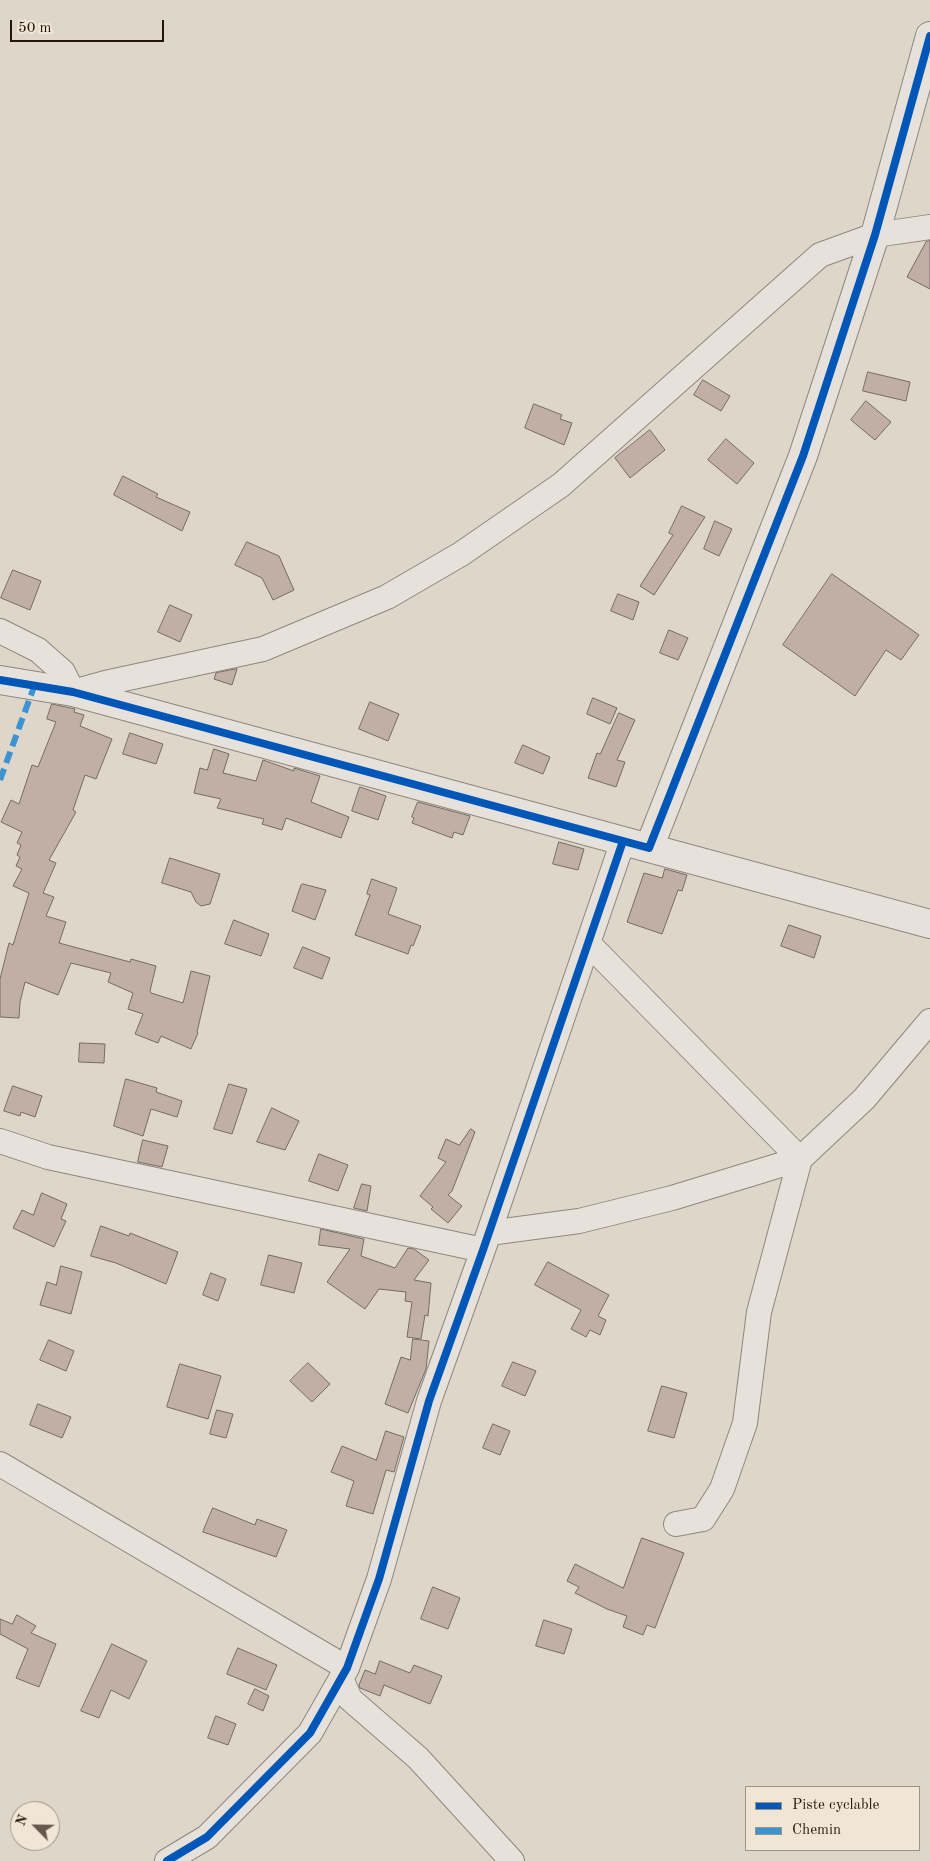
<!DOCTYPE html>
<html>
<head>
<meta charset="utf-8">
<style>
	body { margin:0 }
	#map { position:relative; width:930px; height:1861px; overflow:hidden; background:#ded6c8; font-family:"Old Standard TT",serif }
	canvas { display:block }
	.legend { position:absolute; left:745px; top:1786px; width:175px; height:65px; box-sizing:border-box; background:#efe6d6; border:1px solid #9e9284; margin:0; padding:6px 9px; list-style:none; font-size:15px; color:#25140a }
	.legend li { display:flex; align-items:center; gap:10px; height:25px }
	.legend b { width:25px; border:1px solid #9e9284 }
	.north { position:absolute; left:10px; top:1801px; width:50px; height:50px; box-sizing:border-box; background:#efe6d6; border:1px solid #9e9284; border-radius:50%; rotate:293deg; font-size:14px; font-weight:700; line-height:20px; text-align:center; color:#25140a }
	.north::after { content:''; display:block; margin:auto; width:18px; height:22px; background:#66584c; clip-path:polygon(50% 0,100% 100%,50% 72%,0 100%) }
	.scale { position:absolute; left:10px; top:20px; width:154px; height:22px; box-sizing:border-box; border:2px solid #25140a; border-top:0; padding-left:6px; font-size:15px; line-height:18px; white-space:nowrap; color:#25140a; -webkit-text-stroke:4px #efe6d6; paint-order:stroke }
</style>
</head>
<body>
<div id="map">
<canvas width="930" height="1861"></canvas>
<ul class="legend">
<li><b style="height:6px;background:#0057b8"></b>Piste cyclable</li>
<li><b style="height:6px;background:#3b93d2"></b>Chemin</li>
</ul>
<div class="north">N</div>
<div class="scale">50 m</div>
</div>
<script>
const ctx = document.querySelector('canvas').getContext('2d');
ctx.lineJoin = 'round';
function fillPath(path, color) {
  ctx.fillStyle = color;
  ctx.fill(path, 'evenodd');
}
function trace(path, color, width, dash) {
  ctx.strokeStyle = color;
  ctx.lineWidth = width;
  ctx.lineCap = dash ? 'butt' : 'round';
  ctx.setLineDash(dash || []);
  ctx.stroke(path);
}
const building = new Path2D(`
	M930 241V289L907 277 926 242Z
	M868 372 910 382 906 401 863 391Z
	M703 380 730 396 721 411 694 395Z
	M866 401 891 422 875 440 851 420Z
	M534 404 562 415 560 419 572 423 564 445 525 428Z
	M650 430 665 450 630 478 615 458Z
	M726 439 754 463 737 484 708 460Z
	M123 476 158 494 156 497 190 512 182 531 114 495Z
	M682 506 705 517 654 595 640 586 673 535 669 533Z
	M715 521 732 529 719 556 704 549Z
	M247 542 279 556 294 590 273 600 262 578 235 565Z
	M13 570 41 581 30 610 1 598Z
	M832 574 919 635 901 660 886 650 855 696 783 645Z
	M618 594 639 602 633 620 611 611Z
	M170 605 192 615 180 642 158 632Z
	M669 630 688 638 678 660 660 653Z
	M237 669 232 685 214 679 216 673Z
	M593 698 617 708 610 724 587 714Z
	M370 702 399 714 388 741 359 729Z
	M52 704 75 709 74 712 84 715 80 726 112 739 96 779 85 775 73 810 76 812 49 860 56 863 43 893 54 897 46 916 66 922 59 943 130 962 131 959 156 966 150 991 151 993 183 1003 191 971 210 976 197 1032 198 1033 191 1049 161 1036 158 1043 135 1034 143 1014 128 1009 133 993 108 982 111 973 71 963 58 995 25 982 20 1002 19 1018 0 1017V979L9 943 13 945 29 893 13 886 22 869 16 866 20 857 17 855 21 845 17 843 22 832 1 822 11 800 19 804 32 765 38 767 56 722 47 719Z
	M619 713 635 720 617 760 625 762 616 787 588 778 597 753 600 754Z
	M130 733 163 744 156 764 123 754Z
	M523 745 550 757 543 774 515 763Z
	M214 749 229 754 223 773 256 781 263 760 294 771V768L320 776 311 802 349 817 341 838 286 818 282 830 262 824 264 819 217 808 221 799 194 793 200 768 207 770Z
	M360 787 386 796 378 820 352 811Z
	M418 802 470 816 463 835 454 832 452 838 412 823 414 818 412 817Z
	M559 842 584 849 578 870 553 864Z
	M170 858 220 874 210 904 201 906 196 902 191 892 162 883Z
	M665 869 687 875 682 891 678 890 662 934 627 922 644 873 662 878Z
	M372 879 397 888 388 914 421 926 413 946 411 945 408 954 355 935 370 895 367 894Z
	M303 884 326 890 315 920 292 911 301 885Z
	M234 920 269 934 261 956 225 944Z
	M789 925 821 936 814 958 781 946Z
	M303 947 330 958 322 979 294 968Z
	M80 1043 105 1044 104 1063 79 1062Z
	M126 1079 157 1088 156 1092 182 1101 177 1117 151 1109 143 1136 114 1126Z
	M229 1084 247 1089 232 1134 214 1129Z
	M13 1086 42 1096 35 1117 21 1112 20 1116 4 1111Z
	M272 1108 299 1121 285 1150 257 1142Z
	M471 1129 475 1132 452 1191 448 1195 462 1206 448 1223 431 1209 433 1207 420 1196 446 1162 438 1158 446 1139 459 1145Z
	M143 1140 168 1146 162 1167 138 1162Z
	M319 1154 348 1165 338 1191 309 1181Z
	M362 1184 371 1186 367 1211 354 1208Z
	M42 1193 67 1204 61 1219 66 1221 54 1247 13 1228 22 1210 33 1215Z
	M101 1226 129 1236 130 1233 178 1252 166 1284 116 1263 91 1256Z
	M321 1229 364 1239 361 1256 395 1268 408 1248 414 1249 429 1260 414 1280 431 1283 428 1316 425 1315 421 1339 407 1337 412 1302 405 1301 406 1292 379 1289 365 1309 327 1282 350 1249 319 1245Z
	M269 1255 302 1263 294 1293 261 1285Z
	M548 1262 609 1295 598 1316 606 1320 600 1335 590 1330 586 1337 571 1329 581 1310 535 1285Z
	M61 1266 82 1272 71 1314 40 1305 47 1282 56 1285Z
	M211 1273 226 1279 218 1301 203 1295Z
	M413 1339 429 1341 426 1369 408 1413 385 1404 401 1357 410 1360Z
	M49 1340 74 1351 66 1371 40 1360Z
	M513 1362 536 1371 525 1396 502 1386Z
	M308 1363 330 1384 312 1402 290 1381Z
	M180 1364 221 1376 208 1419 167 1407Z
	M662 1386 687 1393 674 1438 648 1431Z
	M38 1404 71 1417 62 1438 30 1425Z
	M217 1410 233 1414 226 1438 210 1434Z
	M493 1424 510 1431 500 1455 483 1448Z
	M386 1431 404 1437 394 1472 386 1470 373 1514 346 1506 354 1481 331 1472 342 1446 376 1460Z
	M213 1508 255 1525 257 1519 287 1530 276 1557 203 1532Z
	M642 1538 684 1553 655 1628 647 1625 643 1635 623 1627 627 1616 607 1609 575 1593 579 1587 567 1581 575 1564 623 1588Z
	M433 1587 460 1598 448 1629 421 1619Z
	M17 1615 36 1626 31 1633 56 1644 39 1687 16 1678 28 1649 0 1634V1619L12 1624Z
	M544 1620 572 1629 564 1654 536 1646Z
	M112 1644 147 1661 129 1699 111 1690 99 1718 81 1711Z
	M238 1648 277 1665 266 1690 227 1674Z
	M380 1661 410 1673 414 1665 442 1676 430 1704 384 1685 380 1696 360 1688 359 1685 365 1670 375 1674Z
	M255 1689 269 1696 263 1711 248 1704Z
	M216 1716 236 1724 228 1745 208 1738Z`);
const minor = new Path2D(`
	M0 631 38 650 63 672 73 692 105 683 263 649 387 597 461 554 561 485 820 255 875 235 930 227
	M588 943 800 1159 759 1312 745 1423 722 1489 703 1519 676 1524
	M0 1141 48 1157 483 1250
	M489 1233 579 1221 672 1198 800 1159 864 1099 930 1021
	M0 1464 347 1668
	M341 1678 350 1699 418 1758 512 1861
	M167 1861 207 1837 310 1733 347 1668 379 1579 429 1401 483 1250 623 841`);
const tertiary = new Path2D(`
	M0 680 73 692 649 848 803 456 875 235 930 36
	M649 848 930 924`);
const quiet = new Path2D(`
	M0 780 35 684`);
const cycleway = new Path2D(`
	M0 680 73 692 649 848 803 456 875 235 930 36
	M167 1861 207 1837 310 1733 347 1668 379 1579 429 1401 483 1250 623 841`);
fillPath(building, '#c1afa5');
trace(building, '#736c64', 1);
trace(minor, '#8e877e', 26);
trace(tertiary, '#8e877e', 30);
trace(minor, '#e6e2db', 24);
trace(tertiary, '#e6e2db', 28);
trace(quiet, '#3b93d2', 6, [12, 6]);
trace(cycleway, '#0057b8', 8);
</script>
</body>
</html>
